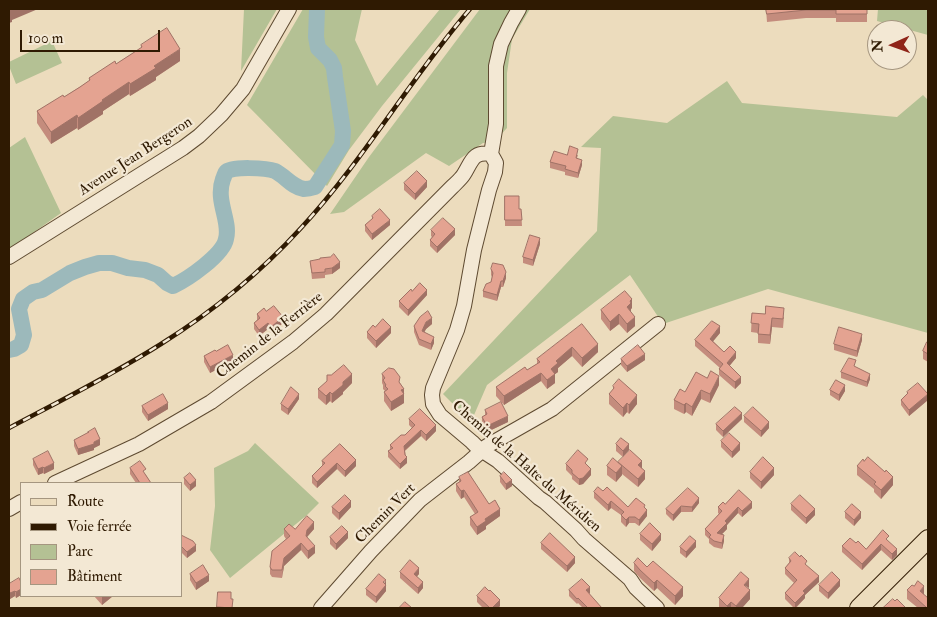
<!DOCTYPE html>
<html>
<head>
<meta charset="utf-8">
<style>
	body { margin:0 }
	#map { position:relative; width:937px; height:617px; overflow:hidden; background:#ecdcbd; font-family:"IM FELL Double Pica",serif }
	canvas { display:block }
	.frame { position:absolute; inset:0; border:10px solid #2f1a02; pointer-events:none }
	.legend { position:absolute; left:20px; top:482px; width:162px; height:115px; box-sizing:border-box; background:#f3e8d4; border:1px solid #a59680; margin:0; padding:6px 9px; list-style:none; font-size:15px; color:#2f1a02 }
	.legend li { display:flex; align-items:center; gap:10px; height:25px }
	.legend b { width:25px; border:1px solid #a59680 }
	.north { position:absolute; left:867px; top:20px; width:50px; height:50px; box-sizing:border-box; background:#f3e8d4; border:1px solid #a59680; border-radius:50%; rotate:268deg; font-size:14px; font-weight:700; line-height:20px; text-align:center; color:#2f1a02 }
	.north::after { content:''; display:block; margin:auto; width:18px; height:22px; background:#8f2418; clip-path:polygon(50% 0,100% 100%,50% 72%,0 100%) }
	.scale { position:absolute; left:20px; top:30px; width:140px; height:22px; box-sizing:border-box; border:2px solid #2f1a02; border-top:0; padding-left:6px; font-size:15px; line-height:18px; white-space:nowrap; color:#2f1a02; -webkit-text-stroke:4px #f3e8d4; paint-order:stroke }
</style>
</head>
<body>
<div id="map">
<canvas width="937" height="617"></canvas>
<div class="frame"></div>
<ul class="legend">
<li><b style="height:6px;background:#ecdcbd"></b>Route</li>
<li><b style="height:6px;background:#2f1a02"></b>Voie ferrée</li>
<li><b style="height:14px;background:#b4c194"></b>Parc</li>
<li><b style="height:14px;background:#e4a391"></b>Bâtiment</li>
</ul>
<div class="north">N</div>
<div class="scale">100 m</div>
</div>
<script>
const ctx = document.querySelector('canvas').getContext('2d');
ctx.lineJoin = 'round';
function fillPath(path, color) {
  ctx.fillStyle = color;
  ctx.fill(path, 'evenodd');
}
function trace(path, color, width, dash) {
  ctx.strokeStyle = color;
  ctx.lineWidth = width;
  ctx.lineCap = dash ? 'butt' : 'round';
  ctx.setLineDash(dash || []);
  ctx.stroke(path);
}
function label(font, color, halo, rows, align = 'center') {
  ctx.font = font + ' "IM FELL Double Pica",serif';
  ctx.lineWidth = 4.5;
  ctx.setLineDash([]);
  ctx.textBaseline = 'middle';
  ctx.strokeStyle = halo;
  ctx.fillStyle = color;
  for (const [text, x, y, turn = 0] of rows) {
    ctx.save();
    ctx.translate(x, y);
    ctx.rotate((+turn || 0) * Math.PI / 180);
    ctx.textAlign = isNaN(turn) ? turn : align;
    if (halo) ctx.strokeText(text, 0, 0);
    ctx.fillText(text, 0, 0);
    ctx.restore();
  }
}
const green = new Path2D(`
	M244 9H277L241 71Z
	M303 9H362L355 40 377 86 440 9H461L382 106 349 150 327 186 247 105Z
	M480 9H530L512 39 507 73V128L494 142 483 143 449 166 426 153 344 212 330 214 369 157Z
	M878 9H928V35L877 21Z
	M52 41 62 63 16 84 9 66V62Z
	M727 81 742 103 897 117 923 95 928 100V333L768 289 663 324 630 275 487 385 471 422 443 394 597 231 601 148 581 147 613 116 667 123Z
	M25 137 61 213 9 250V148Z
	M255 443 319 503 307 515 230 578 210 550 215 506 214 468 248 451Z`);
const river = new Path2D(`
	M9 350 14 349 21 345 24 335 19 309 23 299 33 292 42 290 70 273 85 267 99 263H112L128 268 145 270 158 275 167 283 173 286C188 279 223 255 226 239 231 221 215 201 223 179 224 177 225 173 226 172 231 166 267 168 275 171 285 176 292 187 304 189 307 189 312 188 315 187L342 145 343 131 335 77 334 68 330 60 318 48 316 37 317 9`);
const minor = new Path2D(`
	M519 9 511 23 501 44 496 66V124L491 154 496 163 495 172 489 190 474 250 464 306 457 330 433 388 432 395 433 404 440 415 472 442 478 448 498 461 539 498 545 502 576 530 584 539 630 579 636 588 657 608
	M9 257 183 148 199 136 221 115 243 89 289 9
	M55 483 139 444 211 402 293 342 326 314 452 187C456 183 461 179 464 174 472 161 473 151 491 154
	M9 509 21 502
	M321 608 371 551 420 500 469 462 487 446 552 409 658 324`);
const major = new Path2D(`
	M859 608 928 539`);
const rail = new Path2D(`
	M9 428C60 401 112 375 161 344 212 312 261 272 301 228 364 160 410 79 470 9`);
const wall = new Path2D(`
	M766 9H867V22H836V18H806L767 22Z
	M141 45 180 61 156 77V80L130 96 129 94 103 111V114L78 130 77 128 51 144 37 123V111L64 97 89 81V78L116 64 141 48Z
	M567 155H578L577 158 582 165 578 178 565 175V172L550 168V162Z
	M404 183 427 187 415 200 404 190Z
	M505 196 519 209H521L522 226H505Z
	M372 216 390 225 372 240 365 231V225L372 219Z
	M431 230 455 235 437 253 430 246V240L432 237 431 236Z
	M540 244 533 266 523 263V257Z
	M310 261 340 268 332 274 325 275V278L312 279Z
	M491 269 506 278 503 287H501L497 301 483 297V291L491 282 492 277 491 275Z
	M412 291 427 295 408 316 399 307V301Z
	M632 308 631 309V312L635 326 627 333 619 324 610 331 601 319V310Z
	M266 311 283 323 271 333 268 329 259 336 254 329V323L257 320V314Z
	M752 313 784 317 783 328 772 327 770 344 758 343V333L751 332Z
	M432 324 426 329 424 332 434 343 431 350 419 345 414 332V326Z
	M582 324 598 352 582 367 572 356 558 368V372L555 374V383L547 389 541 381 504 405 496 396V387L527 370 537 364V359Z
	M375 327 391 333 376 348 367 338V332Z
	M720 333 713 341 724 352 736 358 729 366 741 383 735 389 719 375V369L720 368 695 346V340Z
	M862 340 857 357 834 350V344Z
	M928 342V362L923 359V351Z
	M204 356 233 361 210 373 204 362Z
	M621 359 645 360 627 372 621 365Z
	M841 372 870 379 867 387 841 378Z
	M382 374 400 383 404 389V403L391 411 384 401V392L385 391 383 389V385L382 383Z
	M352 383 343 392V394L332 403 330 401 326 405 318 398V389Z
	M719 385 710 403 701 399 692 416 686 412 684 414 674 409V400L685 392Z
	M613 386 637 404 629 414 627 412 623 417 609 404V394L613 390Z
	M830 390 845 391 839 401 830 395Z
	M907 392 928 400 909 416 901 405V400L907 394Z
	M299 399 288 415 281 410V404Z
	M142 406 168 409 148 421 142 412Z
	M485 410 508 422 487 432 482 423V417L485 415Z
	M744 416 769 428 761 437 744 422Z
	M409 419 436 431 426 441 421 436 405 451 407 463 400 469 388 457V451L390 450V445L405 435 412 428 409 425Z
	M742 419 723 437 716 430V424Z
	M74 440 100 445 94 448V450L78 455 74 446Z
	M721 441 740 450 732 458 721 447Z
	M340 444 356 466 345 477 337 469 317 488 312 483V476L322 466V461Z
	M616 444H629L623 457 616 451Z
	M33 459 54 469 44 474 43 473 38 475 33 465Z
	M618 462 642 468 645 479 638 487 622 474V475L616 482 607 475V466L618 463Z
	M566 464 588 466 591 475 583 484 579 485 572 479V476L566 470Z
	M857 466 893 485 881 499 874 492V489L857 475Z
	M130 468 146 475 151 483H136L130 474Z
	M750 472 774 475 761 489 750 478Z
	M500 476 512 486 506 490 500 482Z
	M459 477 489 504 500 516 486 526V529L477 535 470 525V517L475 514 464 497 461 499 456 491V484L459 482Z
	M184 478 196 486 190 491 184 484Z
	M603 491 628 507 645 508 647 516 639 526 635 523H629L626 527 621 522V515L611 508 608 511 594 498V492Z
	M699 503 692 512H681L673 521 666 514V509Z
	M791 504 815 515 806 524 791 510Z
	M332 507H351L339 520 332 513Z
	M718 507 752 508 742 517 738 513 727 525V529L722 534 724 541 722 549 714 547 709 543V539L705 535V529L719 514 718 513Z
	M845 512 861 518 854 526 845 518Z
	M284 529H314L307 537 315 553 308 559 301 550 284 566 282 578 272 577 270 574V567L286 539 284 536Z
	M640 534 661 540 652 551 640 540Z
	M181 535 196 551 187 558 181 552Z
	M330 537 348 538 336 550 330 544Z
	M889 542 897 555 892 560 881 550 862 570 842 552V546L856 543 866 549Z
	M541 543 575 563 567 572 541 549Z
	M680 547H696L686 558 680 553Z
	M789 558 807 566 819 582 805 595V598L796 608H794L785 599V593L794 583 785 574V568L789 563Z
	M634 563 647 567 683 596 675 605 657 588 654 591 640 578 634 571Z
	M400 572 419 574 417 576 423 588 418 594 400 578Z
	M190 574 209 581 196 590 190 580Z
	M21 582V595L16 598 15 596 10 599 9 596V584Z
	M386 585V591L376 603 366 595V589Z
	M819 585 840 586 828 599 819 591Z
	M748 588 750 599 742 608H720L719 607V598Z
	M569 590 590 593 589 594 602 608H583L578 603 577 604 569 596Z
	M907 590 924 594 928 608H918L907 599Z
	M489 591 500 606 498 608H483L477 602V596Z
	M94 596H113L102 605Z`);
const shadedWall = new Path2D(`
	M11 9H38L12 20V22L9 23V11Z
	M180 49V61L156 77V80L130 96V84L154 66Z
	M129 82V94L103 111V114L78 130V118L102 100Z
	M77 115V128L51 144V132Z
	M582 160V165L578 178V173Z
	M427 181V187L415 200V194Z
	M390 220V225L372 240V234Z
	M455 229V235L437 253V247Z
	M540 238V244L533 266V260Z
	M340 262V268L332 274V268Z
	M506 272V278L503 287V281Z
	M501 281V287L497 301V295Z
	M427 290V295L408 316V310Z
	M632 299V308L631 309V312L627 307 630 301Z
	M619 314V324L610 331V322Z
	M283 317V323L271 333V327Z
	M635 317V326L627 333V324Z
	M432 318V324L426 329 422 337V331L426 322Z
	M772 318V327L770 344V335Z
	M268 323V329L259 336V330Z
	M720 326V333L710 345V339Z
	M391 327V333L376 348V341Z
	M862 334V340L857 357V351Z
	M434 337V343L431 350V344Z
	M598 344V352L582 367V358Z
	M572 347V356L558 368V372L551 377V369L556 361Z
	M736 352V358L727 369V363Z
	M645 354V360L627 372V366Z
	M233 355V361L210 373V367Z
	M541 373V381L504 405V396Z
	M352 374V383L343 392V382Z
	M555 374V383L547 389V380Z
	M870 374V379L867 387V382Z
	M719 376V385L710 403V394Z
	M741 377V383L735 389V382Z
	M343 385V394L332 403V394Z
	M845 385V391L839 401V395Z
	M404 389V403L391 411V402L401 390Z
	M701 390V399L692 416V407Z
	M330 392V401L326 405V396Z
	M299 394V399L288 415V409Z
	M928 394V400L909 416V410Z
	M637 395V404L629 414V405Z
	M168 403V409L148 421V415Z
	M627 403V412L623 417V408Z
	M686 403V412L684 414V405Z
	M742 413V419L723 437V431Z
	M508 416V422L487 432V426Z
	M769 422V428L761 437V431Z
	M436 425V431L426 441V435Z
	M421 430V436L404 451V446Z
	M100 439V445L94 448V450L78 455V449Z
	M740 443V450L732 458V452Z
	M629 444V450L623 457V451Z
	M407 457V463L400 469V464Z
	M356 460V466L345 477V471Z
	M642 461V469L638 465Z
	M54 463V469L44 474V468Z
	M337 463V469L317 488V482Z
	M622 466V475L616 482V473Z
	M43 467V473L38 475V469Z
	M774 468V475L761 489V482Z
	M591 469V475L583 484 579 485V479Z
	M645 471V479L638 487V479Z
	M893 477V485L881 499V490Z
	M196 480V486L190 491V485Z
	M512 480V486L506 490V484Z
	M464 490V497L461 499V491Z
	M699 498V503L692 512V507Z
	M351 501V507L339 520V513Z
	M611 501V508L608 511V505Z
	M752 502V508L742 517V511Z
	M681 506V512L673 521V515Z
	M738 507V513L727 525V529L717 539V533L725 521Z
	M500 509V516L486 526V529L477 535V527L485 519Z
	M815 509V515L806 524V518Z
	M647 510V516L639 526V520Z
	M861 512V518L854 526V520Z
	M629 517V523L626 527V520Z
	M314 522V529L307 537 306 536 307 530Z
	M348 532V538L336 550V544Z
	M661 534V540L652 551V544Z
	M724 535V541L722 549V543Z
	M696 541V547L686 558V552Z
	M301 543V550L284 566 282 578 284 558Z
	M881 544V550L862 570V564Z
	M196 545V551L187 558V552Z
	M315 546V553L308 559V551Z
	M897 549V555L892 560V554Z
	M575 557V563L567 572V566Z
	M419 568V574L414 580V574Z
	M209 575V581L196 590V583Z
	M819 576V582L805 595V598L795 608V603L803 591Z
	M749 579V588L744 585Z
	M386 580V591L376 603V597Z
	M657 580V588L654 591V583Z
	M840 580V586L828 599V593Z
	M423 582V588L418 594V588Z
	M924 586V594L920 599V591Z
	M590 587V593L586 596V590Z
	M683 587V596L675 605V596Z
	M21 589V595L16 598V592Z
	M750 590V599L742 608H736V606Z
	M15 591V596L10 599V593Z
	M102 596H113L102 605Z
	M500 600V606L498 608H492Z
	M731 602V608H727V606Z`);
const building = new Path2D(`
	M766 9H867V14H836V10H806L767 14Z
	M167 28 180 49 154 66 156 68 130 84 129 82 102 100 103 101 78 118 77 115 51 132 37 111 63 95 64 97 80 87 90 80 89 78 115 61 116 64 133 53 142 47 141 45Z
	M570 146 578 149 576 158 582 160 578 173 565 169 566 166 550 162 554 151 567 155Z
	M417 171 427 181 415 194 404 183Z
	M505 196H519V209H521L522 220H505Z
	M380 209 390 220 372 234 365 225 373 218 372 216Z
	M443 218 455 229 437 247 430 240 435 234 431 230Z
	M530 235 540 238 533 260 523 257Z
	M334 254 340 262 332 268 325 269V272L312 273 310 261 320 259V258L330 257Z
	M493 263 503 265 506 272 503 281H501L497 295 483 291 486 284 491 282 493 273 491 269Z
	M420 283 427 290 408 310 399 301 411 289 412 291Z
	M625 291 632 299 630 301 631 303 627 307 635 317 627 324 619 314 610 322 601 310Z
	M274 306 283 317 271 327 268 323 259 330 254 323 260 318 257 314 264 308 266 311Z
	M766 306 784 308 783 319 772 318 770 335 758 334 759 324 751 323 752 313 765 314Z
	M428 311 432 318 426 322 422 331 434 337 431 344 419 339 414 326 420 317Z
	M383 319 391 327 376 341 367 332 373 325 375 327Z
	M712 321 720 326 710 339 724 352 730 346 736 352 727 363 741 377 735 382 719 369 723 364 695 340Z
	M582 324 598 344 582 358 572 347 556 361 558 363 551 369 555 374 547 380 541 373 504 396 496 387 525 367 527 370 540 362 537 359Z
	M839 327 862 334 857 351 834 344Z
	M927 342H928V354L923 351Z
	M228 345 233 355 210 367 204 356 215 350 216 351Z
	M638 345 645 354 627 366 621 359Z
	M849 358 856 360 854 366 870 374 867 382 841 372Z
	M344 365 352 374 343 382V385L332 394 330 392 326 396 318 389 327 381V375H331Z
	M389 368 394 369 400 377 399 382 404 389 401 390 404 394 391 402 384 392 388 389 385 386 386 385 383 380 385 378 382 374Z
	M711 371 719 376 710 394 701 390 692 407 686 403 684 405 674 400 680 389 685 392 696 372 707 378Z
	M619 379 637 395 629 405 627 403 623 408 609 394 614 388 613 386Z
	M836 380 845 385 839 395 830 390Z
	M918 383 928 394 909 410 901 400 908 393 907 392Z
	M291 387 299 394 288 409 281 404Z
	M163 394 168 403 148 415 142 406Z
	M501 402 508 416 487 426 482 417 487 414 485 410Z
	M735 407 742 413 723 431 716 424Z
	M753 407 769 422 761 431 744 416Z
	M420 409 436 425 426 435 421 430 404 446 405 455 407 457 400 464 388 451 393 448 390 445 401 435H405L415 425 409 419Z
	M95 428 100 439 94 442V444L78 449 74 440 89 432H88Z
	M729 433 740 443 732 452 721 441Z
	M621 438 629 444 623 451 616 444Z
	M340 444 356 460 345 471 337 463 317 482 312 476 325 463 322 461Z
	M578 450 588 459 585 463 591 469 583 478 579 479 572 473V470L566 464Z
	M630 450 642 461 638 465 645 471 638 479 618 462Z
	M48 451 54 463 44 468 43 467 38 469 33 459Z
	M763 457 774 468 761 482 750 472Z
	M868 457 885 472 886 470 893 477 881 490 874 484 876 482 857 466 863 459 864 461Z
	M613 458 622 466 616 473 607 466Z
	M140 461 146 469 143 471 151 483H140L130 468Z
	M468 472 489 504 495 500 500 509 485 519 486 521 477 527 470 517 478 512 464 490 461 491 456 484 461 481 459 477Z
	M504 472 512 480 506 484 500 476Z
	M190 473 196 480 190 485 184 478Z
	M598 487 603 491 607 487 628 507 636 498 645 505 644 507 647 510 639 520 635 517H629L626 520 621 515 624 512 611 501 608 505 594 492Z
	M688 488 699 498 692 507 681 506 673 515 666 509Z
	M739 490 752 502 742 511 738 507 725 521 727 523 717 533 724 535 722 543 714 541 709 537 711 535 705 529 722 511 718 507 723 502 725 504Z
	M345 495 351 501 339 513 332 507Z
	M800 495 815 509 806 518 791 504Z
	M852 504 861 512 854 520 845 512Z
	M307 516 314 522 307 530 306 536 315 546 308 551 301 543 284 558 282 570H272L270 567 272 551 290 536 284 529 289 524 295 529Z
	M650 523 661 534 652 544 640 534Z
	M342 526 348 532 336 544 330 537Z
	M883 530 889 536 886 539 897 549 892 554 881 544 862 564 842 546 850 538 856 543 858 541 866 549Z
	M550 533 575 557 567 566 541 543Z
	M181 535 193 541 196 545 187 552 181 546Z
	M690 536 696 541 686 552 680 547Z
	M795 552 800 557 801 555 807 561 805 564 819 576 803 591 805 593 795 603 785 593 797 580 785 568 791 561 789 558Z
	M638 558 647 567 653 561 683 587 675 596 657 580 654 583 640 570 634 563Z
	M410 560 419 568 414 574 423 582 418 588 400 572Z
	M203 565 209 575 196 583 190 574Z
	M741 572 749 579 744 585 750 590 736 606 731 602 727 606 719 598Z
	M832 572 840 580 828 593 819 585Z
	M379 574 386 580 383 582 386 585 376 597 366 589Z
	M19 578 21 582V589L16 592 15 591 10 593 9 591V584Z
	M582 579 590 587 586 590 602 608H588L578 598 577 599 569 590Z
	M918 581 924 586 920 591 928 598V608H927L907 590 912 585 914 586Z
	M485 587 489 591 490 590 500 600 492 608H490L477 596Z
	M218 592H231V599H233L232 608 217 607Z
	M893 599 895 601 897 599 906 608H883Z
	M405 602 412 608H399Z`);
const streetNames = [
	["Avenue Jean Bergeron",136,157,-33],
	["Chemin de la Ferrière",270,336,-38],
	["Chemin de la Halte du Méridien",526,467,41],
	["Chemin Vert",386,514,-45]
];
fillPath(green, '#b4c194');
trace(river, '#9cb9bb', 16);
trace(minor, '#5e4a31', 16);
trace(major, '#2f1a02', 20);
trace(minor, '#f3e8d4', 14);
trace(major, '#ecdcbd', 18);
trace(rail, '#2f1a02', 4.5);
trace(rail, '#f3e8d4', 2.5, [8]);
fillPath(wall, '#c48c7d');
fillPath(shadedWall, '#a07266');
fillPath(building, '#e4a391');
trace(building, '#a07266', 1);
label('15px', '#2f1a02', '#f3e8d4', streetNames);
</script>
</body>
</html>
